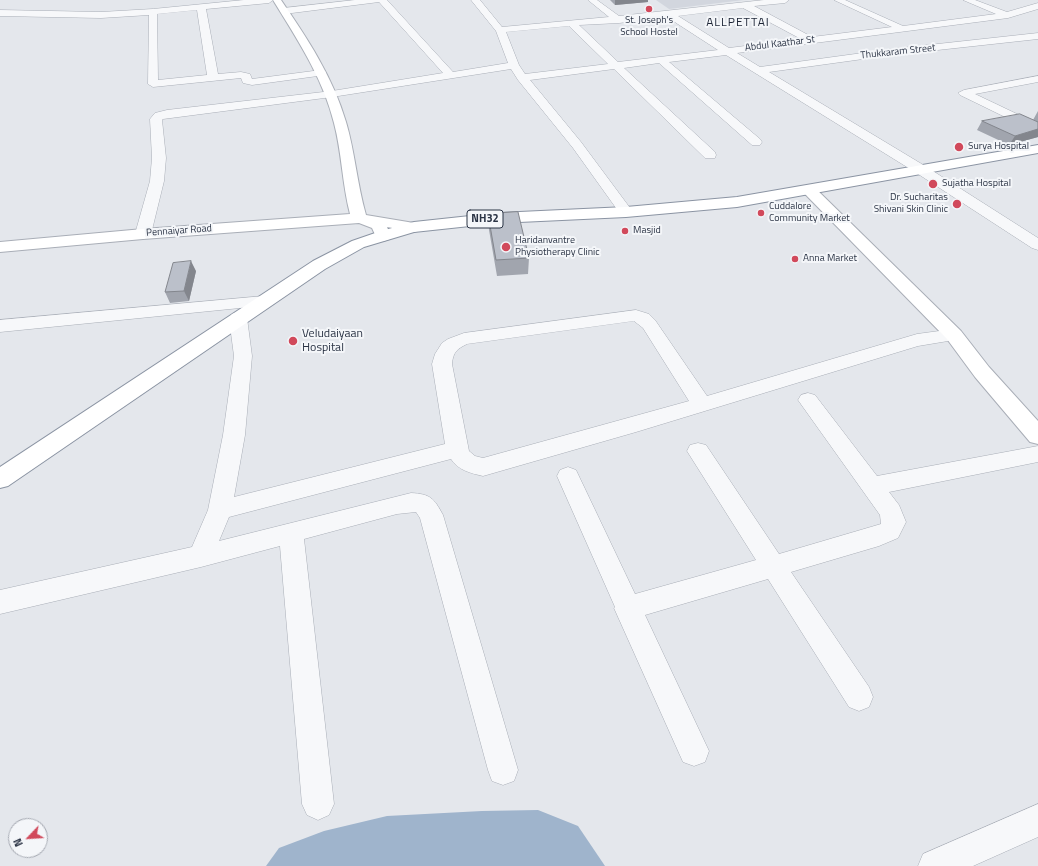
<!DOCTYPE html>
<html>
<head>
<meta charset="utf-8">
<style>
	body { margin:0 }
	#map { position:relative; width:1038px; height:866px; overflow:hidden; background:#e4e7ec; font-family:"Titillium Web",sans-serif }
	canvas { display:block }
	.north { position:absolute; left:8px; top:818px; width:40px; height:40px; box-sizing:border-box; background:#f4f6f9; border:1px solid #a4a8b1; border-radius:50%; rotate:245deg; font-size:11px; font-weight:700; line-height:16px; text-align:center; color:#2b3445 }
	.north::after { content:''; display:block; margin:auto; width:14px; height:18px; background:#d1495b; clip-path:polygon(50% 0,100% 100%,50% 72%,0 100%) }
</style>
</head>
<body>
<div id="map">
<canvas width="1038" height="866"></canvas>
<div class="north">N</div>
</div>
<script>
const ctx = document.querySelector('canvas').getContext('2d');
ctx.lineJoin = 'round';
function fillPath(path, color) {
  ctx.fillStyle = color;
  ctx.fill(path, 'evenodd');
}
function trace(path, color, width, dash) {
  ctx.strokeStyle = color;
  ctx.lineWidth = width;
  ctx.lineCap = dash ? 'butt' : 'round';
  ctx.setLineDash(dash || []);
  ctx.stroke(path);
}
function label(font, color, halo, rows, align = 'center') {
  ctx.font = font + ' "Titillium Web",sans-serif';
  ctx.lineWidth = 4;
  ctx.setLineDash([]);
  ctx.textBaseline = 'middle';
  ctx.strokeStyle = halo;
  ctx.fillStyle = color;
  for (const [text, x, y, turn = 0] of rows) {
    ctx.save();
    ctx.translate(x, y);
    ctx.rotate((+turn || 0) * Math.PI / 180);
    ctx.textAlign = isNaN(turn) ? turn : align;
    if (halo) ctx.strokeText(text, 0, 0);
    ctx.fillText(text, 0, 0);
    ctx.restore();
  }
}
const built = new Path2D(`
	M656 0H744L669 9Z`);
const water = new Path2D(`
	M538 810 578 826 605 866H266L279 848 324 831 387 816 482 811Z`);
const street = new Path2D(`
	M244 0H273L269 3 206 9 218 74 241 72 250 74 252 79 321 70 325 71 326 73 325 75 252 85 243 83 241 78 153 87 148 84 149 15 101 18 0 16V10L101 12 153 9ZM197 10 207 75 158 80 157 14Z
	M355 0H387L453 72 508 63 496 31 471 0H480L502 27 609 17 588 0H597L619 16 764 0H789L785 3 754 6 812 37 892 27 834 0H845L903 26 996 14 963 0H975L1007 12 1038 3V9L1008 18 737 53 760 67 892 49 1038 33V39L892 55 769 72 925 166 1038 238V250L1032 248 915 172 726 55 669 62 760 139 762 142 760 145H752L659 63 624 68 715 152 716 155 715 158H705L614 69 530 80 581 142 633 212 631 215 626 216 621 215 573 148 518 80 511 69 332 97 163 119 162 120 166 158 164 181 151 234 148 237 143 239 138 237 135 234 150 181 152 158 150 119 155 113 167 110 332 91 443 73 379 2 284 14 280 11 284 8ZM743 8 801 39 729 48 678 16ZM667 17 718 50 618 62 579 25 619 23ZM569 26 608 64 525 74 519 65 506 32Z
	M1038 76V82L975 94 1038 124V133L960 95 958 93 964 90Z
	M264 296 270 297 273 301 270 305 0 332V320Z
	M636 310 649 314 655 320 707 396 917 334 954 329 960 331 963 335 960 339 918 346 636 432 483 476C470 473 458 470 451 459L229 517 219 541 411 493C430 494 434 498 443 515L518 770 514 781 503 785 492 781 488 770 420 518 416 512 397 514 304 539 334 804 329 815 318 820 307 815 302 804 280 546 201 567 0 614V590L192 547 208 510 223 435 234 356 229 318 232 314 238 312 244 314 247 318 252 356 245 435 234 497 445 444 432 364 435 354 442 343 448 339 464 333ZM634 321 643 328 689 401 483 458 475 456 469 451 452 364C453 352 457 349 467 344Z
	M808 393 815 395 877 476 1038 446V462L889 492 899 505 906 522 898 538 879 546 791 572 869 687 873 697 869 707 859 711 849 707 768 579 645 615 709 751 705 762 694 766 683 762 614 608 615 607 557 476 560 470 568 467 576 470 635 594 756 560 687 451 690 445 698 443 706 445 779 554 881 524 880 515 798 400 801 395Z
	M1038 804V837L973 866H918L923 854Z`);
const secondary = new Path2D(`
	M273 0H281C307 38 333 77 346 122 355 152 357 184 366 215L420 224 422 227 420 230 414 232 387 227 391 236 389 239 383 241 377 239 372 228 359 223 143 239 0 252V242L143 229 350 214C342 184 342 153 334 123 323 78 297 39 273 0Z
	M809 186 814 187 961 331 989 367 1038 421V444L1030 442 975 377 947 339 804 193 802 190 804 187Z`);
const highway = new Path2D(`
	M1038 145V153L737 207 626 217 498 223 414 232 364 247 325 269 8 486 0 488V467L313 261 352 241 381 231 414 222 498 213 626 207 737 197Z`);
const wall = new Path2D(`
	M610 0H648V2L615 5Z
	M1038 111V137L1009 145 977 130 982 121 1033 120Z
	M488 214 529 258 528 274 497 276 489 230Z
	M196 271 189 301 170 303 165 292Z`);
const shadedWall = new Path2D(`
	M615 0H648V2L615 5Z
	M1038 129V137L1009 145 1015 136Z
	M191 261 196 271 189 301 184 291Z`);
const building = new Path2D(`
	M1020 114 1038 122V129L1015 136 982 121Z
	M518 212 529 258 496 260 488 214Z
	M191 261 184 291 165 292 173 263Z`);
const markers = [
	[649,9,4,"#d1495b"],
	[959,147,5,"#d1495b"],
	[933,184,5,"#d1495b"],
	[957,204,5,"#d1495b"],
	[761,213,4,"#d1495b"],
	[625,231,4,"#d1495b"],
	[506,247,5,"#d1495b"],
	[795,259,4,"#d1495b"],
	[293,341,5,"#d1495b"]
];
const farPoinames = [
	["St. Joseph's",649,21,"center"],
	["School Hostel",649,33,"center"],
	["Surya Hospital",968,147],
	["Sujatha Hospital",942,184],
	["Dr. Sucharitas",948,198,"right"],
	["Shivani Skin Clinic",948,210,"right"],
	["Cuddalore",769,207],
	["Community Market",769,219],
	["Masjid",633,231],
	["Haridanvantre",515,241],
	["Physiotherapy Clinic",515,253],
	["Anna Market",803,259]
];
const farStreetnames = [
	["Abdul Kaathar St",780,44,-7],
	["Thukkaram Street",898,52,-6],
	["Pennaiyar Road",179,231,-4]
];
const shields = [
	[485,219,36]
];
const shieldNames = [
	["NH32",485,219]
];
const farQuarternames = [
	["ALLPETTAI",738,23]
];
const poiNames = [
	["Veludaiyaan",302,334],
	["Hospital",302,348]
];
fillPath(built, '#d2d6de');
fillPath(water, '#9fb4cc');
trace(street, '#a9aeb7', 1);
trace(secondary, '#a9aeb7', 2);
trace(highway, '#8b94a3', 2);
fillPath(street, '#f7f8fa');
fillPath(secondary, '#fff');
fillPath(highway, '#fff');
fillPath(wall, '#a1a5ae');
fillPath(shadedWall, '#83868d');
fillPath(building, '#bbc0ca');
trace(building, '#83868d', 1);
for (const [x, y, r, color] of markers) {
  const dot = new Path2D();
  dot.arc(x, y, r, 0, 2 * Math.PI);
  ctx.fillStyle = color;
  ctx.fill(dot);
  trace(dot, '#f4f6f9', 1.5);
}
label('10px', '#2b3445', '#f4f6f9', farPoinames, 'left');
label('10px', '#2b3445', '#f4f6f9', farStreetnames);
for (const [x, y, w] of shields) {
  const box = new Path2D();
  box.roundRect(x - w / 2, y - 9, w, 18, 3);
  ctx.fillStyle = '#f4f6f9';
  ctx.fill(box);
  trace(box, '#2b3445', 1);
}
label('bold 11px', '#2b3445', null, shieldNames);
ctx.letterSpacing = '1px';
label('12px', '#1d2536', '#f4f6f9', farQuarternames);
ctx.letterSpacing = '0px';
label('12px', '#2b3445', '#f4f6f9', poiNames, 'left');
</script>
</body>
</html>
